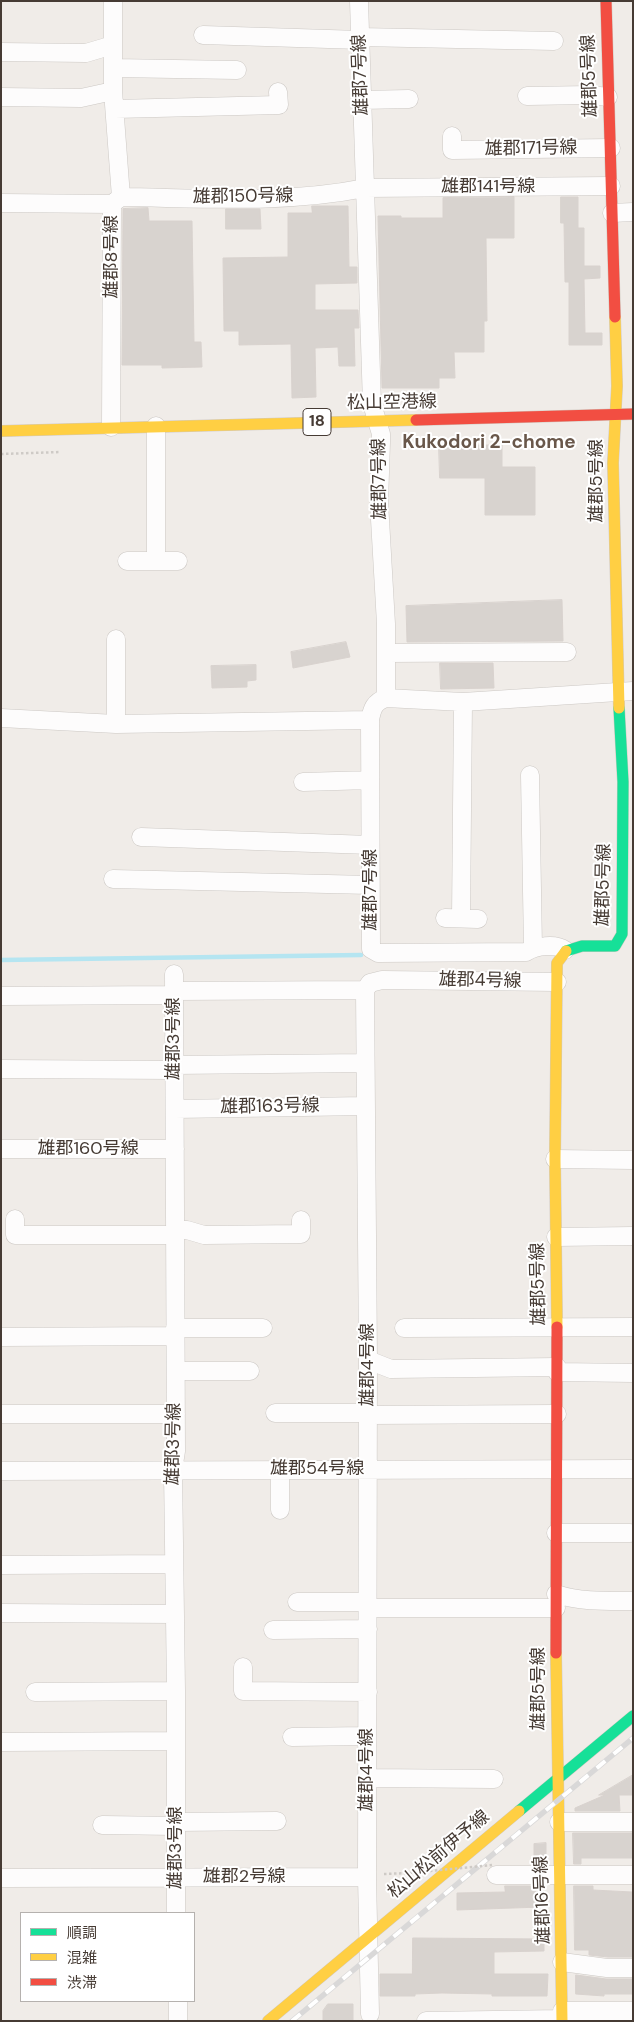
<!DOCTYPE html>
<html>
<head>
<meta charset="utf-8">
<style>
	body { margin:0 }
	#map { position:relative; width:634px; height:2022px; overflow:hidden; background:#f0ece8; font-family:"DM Sans","Noto Sans JP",sans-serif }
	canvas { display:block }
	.frame { position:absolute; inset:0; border:2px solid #463b34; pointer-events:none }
	.legend { position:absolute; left:20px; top:1912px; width:175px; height:90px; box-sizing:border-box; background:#fff; border:1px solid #b5b1ae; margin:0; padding:6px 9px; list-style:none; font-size:15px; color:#463b34 }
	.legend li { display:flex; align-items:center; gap:10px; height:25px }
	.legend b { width:25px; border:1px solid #b5b1ae }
</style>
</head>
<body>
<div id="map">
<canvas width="634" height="2022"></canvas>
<div class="frame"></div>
<ul class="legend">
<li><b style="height:6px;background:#16e098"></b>順調</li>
<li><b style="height:6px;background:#ffcf43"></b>混雑</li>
<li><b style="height:6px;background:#f24e42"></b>渋滞</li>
</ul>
</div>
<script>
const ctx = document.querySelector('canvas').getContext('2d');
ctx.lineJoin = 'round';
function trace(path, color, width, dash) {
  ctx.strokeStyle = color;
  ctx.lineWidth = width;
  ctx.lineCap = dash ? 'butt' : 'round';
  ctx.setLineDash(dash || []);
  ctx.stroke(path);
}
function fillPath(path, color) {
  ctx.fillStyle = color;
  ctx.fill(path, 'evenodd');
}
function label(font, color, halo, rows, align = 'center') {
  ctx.font = font + ' "DM Sans","Noto Sans JP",sans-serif';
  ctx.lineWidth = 4;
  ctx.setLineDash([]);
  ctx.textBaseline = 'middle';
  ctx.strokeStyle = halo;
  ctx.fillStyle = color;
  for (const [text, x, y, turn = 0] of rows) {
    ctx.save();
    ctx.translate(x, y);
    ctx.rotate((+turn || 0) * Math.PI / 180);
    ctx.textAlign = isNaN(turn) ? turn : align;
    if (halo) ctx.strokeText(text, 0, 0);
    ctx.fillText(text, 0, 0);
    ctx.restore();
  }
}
const stream = new Path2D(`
	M1 960 361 955`);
const building = new Path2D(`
	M514 197V238H486L487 321H484V352H454L455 378H439V388H382L378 216H401V218H443V198Z
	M561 197H578V228H584V266H600V278L584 279 585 333H602V345H569V282H565L564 223H561Z
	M312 206H348L349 267H357V283L315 284V310H358L359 328H354L355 366H339L338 347 315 348 316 397 292 398 291 344 239 345V331H224L223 258 288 257V213H312Z
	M148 208 149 221H192L194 342H201L202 367 162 368V365H122L123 209Z
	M226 209H260L261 229H226Z
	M439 445H502V467H535V515H485V478H440Z
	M562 600 563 641 407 642 406 606Z
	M346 642 350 657 293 668 291 652Z
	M440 663H493L494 688 441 689Z
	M256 665V680L247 681V687L212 688 211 666Z
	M633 1775V1795H619L620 1811H575V1808L605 1795H599Z
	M573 1833H633V1858H581V1864H574Z
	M546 1843V1859H534V1844Z
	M505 1886H541V1907L457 1910V1893L505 1892Z
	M574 1886H593V1890L632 1892 633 1957H608L589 1955V1950H575Z
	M413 1938 544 1939V1951L494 1952V1974H548L547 1996H492V1994L442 1993 415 1994V1996H380V1974H412Z
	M576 1975 606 1979H633V1994H604V1996L576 1994Z
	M328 2004H353V2021H323V2011Z`);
const path = new Path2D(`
	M1 454 60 452
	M384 1874 410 1873`);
const street = new Path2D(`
	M359 1 372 404 381 434V442L379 502 386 624V698C374 702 372 709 370 720L371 949 378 953 526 952C536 946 555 943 565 950
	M203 35 360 40
	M360 37 554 41
	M1 52 86 53 113 45
	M113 68 237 70
	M527 96 590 95 608 97
	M1 97 81 98 113 91
	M361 100 409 99
	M115 109 279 105 278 92
	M452 136V150L611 148
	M121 197C202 198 285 204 365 188L611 186
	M1 203 112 204
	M612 213 633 212
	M111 427 112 204 121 197 113 91V1
	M127 561H178
	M156 561V426
	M116 639V724
	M386 653 567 652
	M386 698 463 702 633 691
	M1 718 116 724 370 720
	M530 775 533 948
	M303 782 370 780
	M141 837 370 845
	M113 879 370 885
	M445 918 478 919
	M461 918 463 702
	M174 974 176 1451 173 1470 176 1691V1913
	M174 991 365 990
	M1 996 174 995
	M174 1065 365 1063
	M1 1069 174 1070
	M175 1109 366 1106
	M1 1149H175
	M555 1159 633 1160
	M15 1219V1235H175
	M175 1230H187L204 1235 301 1234V1220
	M556 1237 633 1236
	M175 1328H263
	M404 1328 633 1327
	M1 1337 175 1336
	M368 1360 391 1369 557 1367
	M176 1371H250
	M557 1372 633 1373
	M275 1413H368
	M1 1414H176
	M368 1415 557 1414
	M280 1470V1510
	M1 1471 633 1469
	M556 1533H630
	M1 1565 174 1564
	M556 1594C581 1602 606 1601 633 1601
	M297 1602H368
	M368 1608H556
	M1 1613 175 1614
	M273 1630 368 1629
	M243 1667V1691L368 1692
	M35 1692 176 1691
	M292 1737 367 1736
	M1 1742 176 1741
	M367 1778 494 1779
	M175 1822 277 1821
	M559 1822H633
	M102 1825 175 1826
	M496 1875H633
	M1 1878 367 1877
	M562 1962 607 1968H633
	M178 2001V2021
	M562 2011H633
	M370 2014 367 1877 368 1360 365 990 370 983 382 980 557 982
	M426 2021 562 2019`);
const fast = new Path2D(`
	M566 951 582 946H615L622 934 623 782 619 708
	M519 1811 633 1716`);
const slow = new Path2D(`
	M615 317 617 386 613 463 619 708
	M1 431 416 420
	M557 1327 555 1159 557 963 566 951
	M556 1653 562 2021
	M268 2021 519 1811`);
const jam = new Path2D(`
	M606 1 615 317
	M416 420 633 414
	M556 1653 557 1327`);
const rail = new Path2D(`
	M292 2021 633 1738`);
const pathBridge = new Path2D(`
	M410 1873 492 1865`);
const shields = [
	[317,422,28]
];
const shieldNames = [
	["18",317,422]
];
const streetNames = [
	["雄郡7号線",361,75,-92],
	["雄郡5号線",590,76,-92],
	["雄郡171号線",531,149,-1],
	["雄郡141号線",488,187],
	["雄郡150号線",243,197,-1],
	["雄郡8号線",112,257,-90],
	["松山空港線",392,403,-1],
	["雄郡7号線",380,479,-91],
	["雄郡5号線",597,481,-90],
	["雄郡5号線",604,885,-89],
	["雄郡7号線",371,890,-90],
	["雄郡4号線",480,981,1],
	["雄郡3号線",174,1039,-90],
	["雄郡163号線",270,1107,-1],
	["雄郡160号線",88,1149],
	["雄郡5号線",539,1284,-91],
	["雄郡4号線",368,1365,-90],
	["雄郡3号線",174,1444,-89],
	["雄郡54号線",317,1469],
	["雄郡5号線",539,1689,-90],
	["雄郡4号線",367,1770,-90],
	["雄郡3号線",176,1848,-90],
	["松山松前伊予線",439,1855,-40],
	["雄郡2号線",244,1877],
	["雄郡16号線",543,1900,-92]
];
const neighbourhoodNames = [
	["Kukodori 2-chome",489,443]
];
trace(stream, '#b5e5f1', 4.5);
fillPath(building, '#d8d3cf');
trace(building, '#d8d2ce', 1);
trace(street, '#ccc8c4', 19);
trace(fast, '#d1c9c0', 12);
trace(slow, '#d1c9c0', 12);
trace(jam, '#d1c9c0', 12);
trace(path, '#cecac6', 2.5, [2.5, 2.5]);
trace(street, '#fdfcfc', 18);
trace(fast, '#16e098', 11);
trace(slow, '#ffcf43', 11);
trace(jam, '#f24e42', 11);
trace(rail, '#d9d8d8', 5.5);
trace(rail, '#fff', 4, [11]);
trace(pathBridge, '#cecac6', 2.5, [2.5, 2.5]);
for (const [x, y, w] of shields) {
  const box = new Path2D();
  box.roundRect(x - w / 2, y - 13.5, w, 27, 4);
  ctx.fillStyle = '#fff';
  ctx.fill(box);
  trace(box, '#463b34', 1);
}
label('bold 16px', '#463b34', null, shieldNames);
label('18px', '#463b34', '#fff', streetNames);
label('bold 19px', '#69574a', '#fff', neighbourhoodNames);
</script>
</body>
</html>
